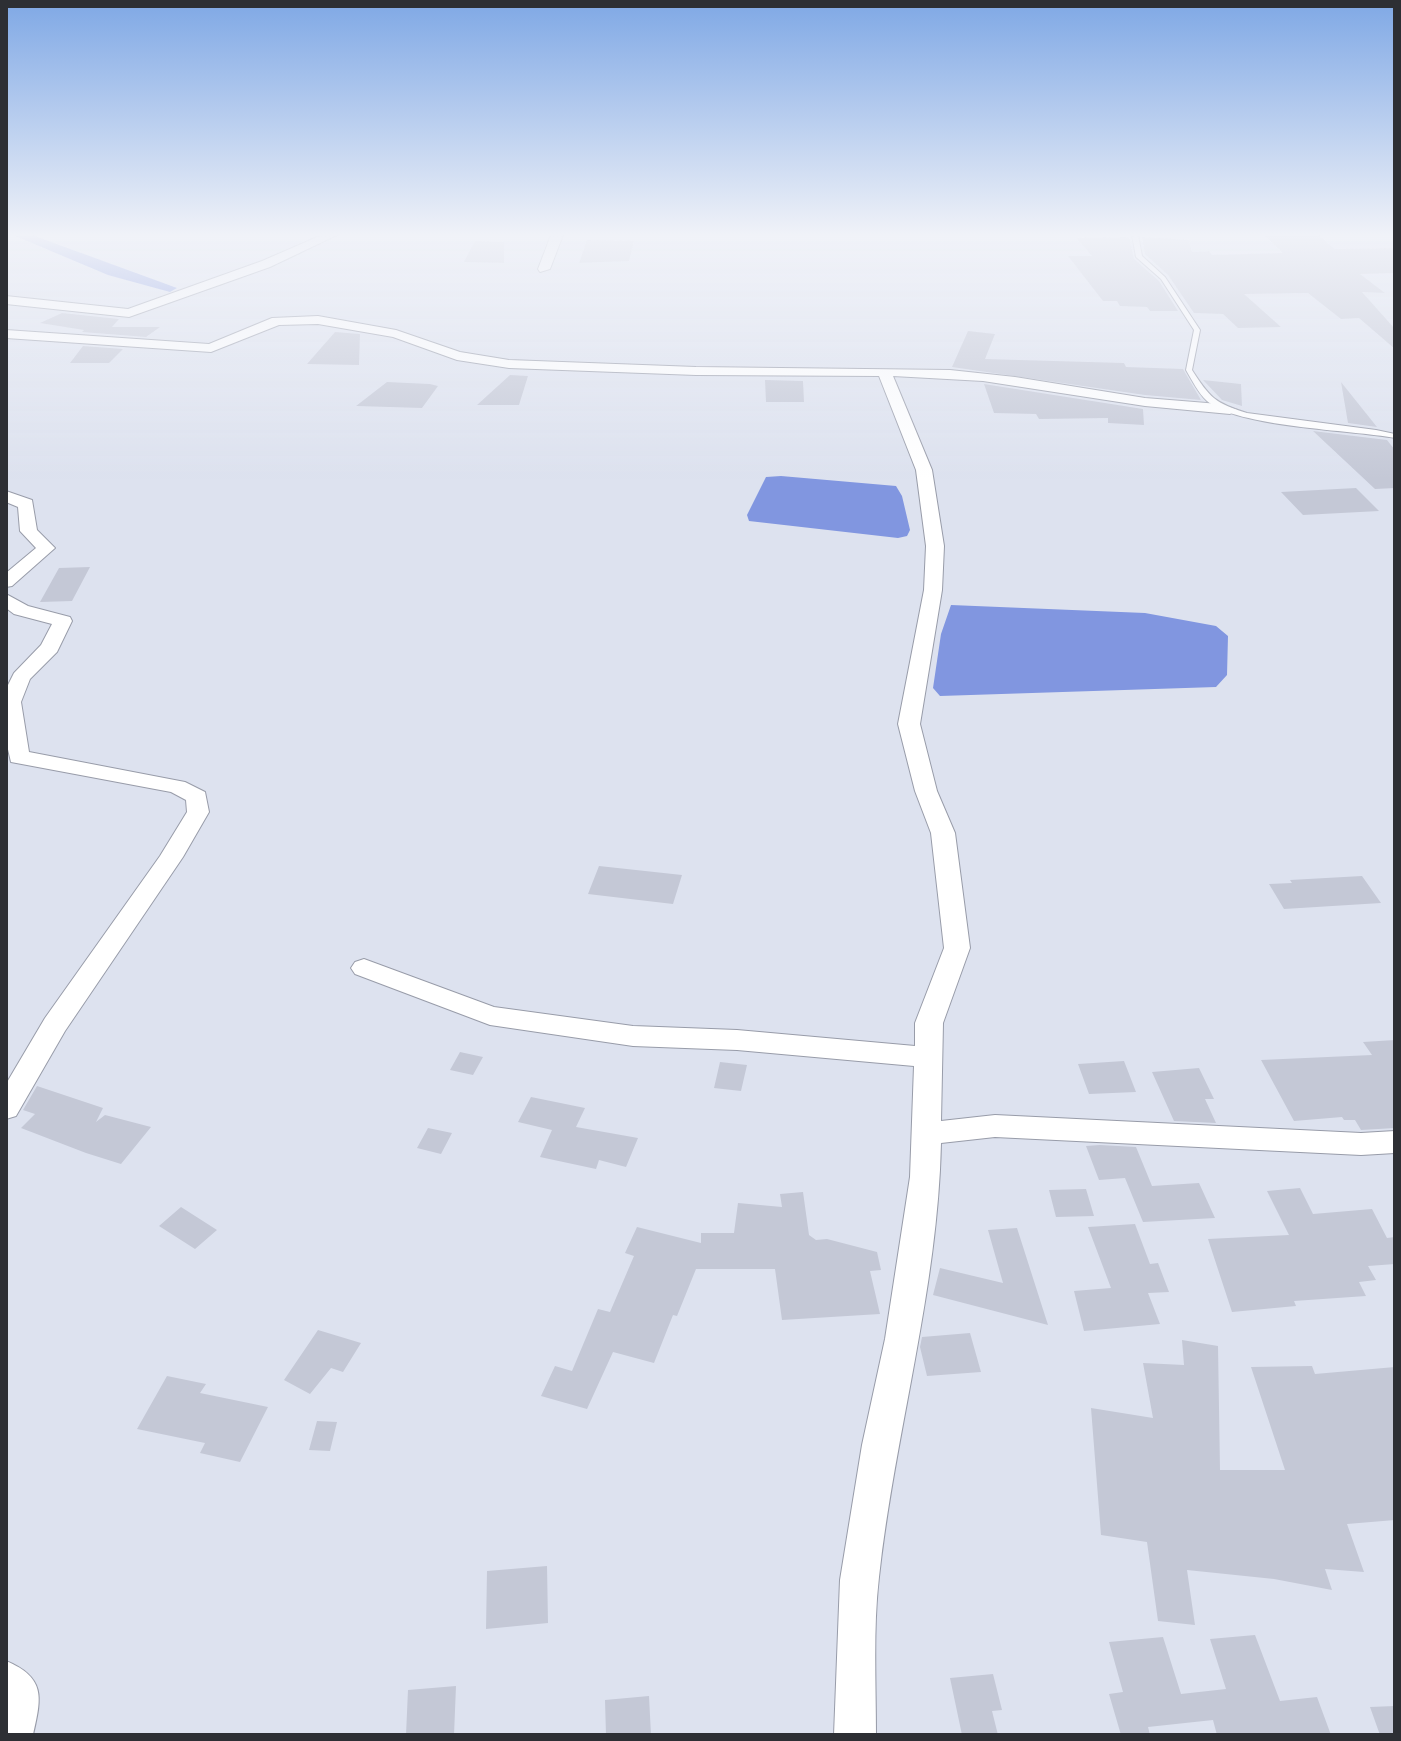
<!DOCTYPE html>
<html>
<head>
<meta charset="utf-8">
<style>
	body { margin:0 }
	#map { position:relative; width:1401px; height:1741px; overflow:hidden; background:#dde2ef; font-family:Rubik,sans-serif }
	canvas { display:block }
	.frame { position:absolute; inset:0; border:8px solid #2d2f34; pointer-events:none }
</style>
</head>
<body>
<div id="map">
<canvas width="1401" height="1741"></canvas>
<div class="frame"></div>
</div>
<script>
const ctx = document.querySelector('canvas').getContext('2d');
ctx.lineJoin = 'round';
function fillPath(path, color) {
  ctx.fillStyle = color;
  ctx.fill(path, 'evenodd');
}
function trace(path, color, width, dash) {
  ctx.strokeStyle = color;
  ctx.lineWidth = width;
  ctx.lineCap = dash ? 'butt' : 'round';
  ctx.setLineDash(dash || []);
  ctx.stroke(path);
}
const water = new Path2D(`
	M781 476 896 486 902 496 910 530 907 536 898 538 749 521 747 515 766 477Z
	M951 605 1145 613 1216 626 1228 636 1227 675 1216 687 940 696 933 688 941 634Z`);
const canal = new Path2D(`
	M13 235H32L177 288 170 292 108 275Z`);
const building = new Path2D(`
	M1264 235H1319L1334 249 1395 248V273L1360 274 1385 293 1362 292 1395 329V349L1359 318 1341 319 1308 293 1244 294 1281 327 1238 328 1223 314 1194 313 1168 275 1145 254 1142 237 1189 240 1192 252 1209 251 1212 255 1283 253Z
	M1129 237 1134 259 1159 281 1178 311H1150L1147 307 1120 306 1117 301H1103L1068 256H1092L1076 238Z
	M587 240 634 241 629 261 579 263Z
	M475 241 504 242V263L464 262Z
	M62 313 119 319 112 327H160L146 337 82 332 84 330 40 323Z
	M968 331 995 334 985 359 1124 363 1126 367 1183 369 1201 400 1145 395 952 367Z
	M335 332 360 334 359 365 307 364Z
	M83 346 123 349 109 363H70Z
	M510 375 528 376 519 405H477Z
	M765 380 803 381 804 402H766Z
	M1203 380 1241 384 1242 406 1222 400Z
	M387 382 430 384 438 386 422 408 356 406Z
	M1341 382 1377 427 1348 423Z
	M984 384 1143 409 1144 425 1108 423V418L1039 419 1036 414 994 413Z
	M1313 431 1387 440 1395 450V488L1375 489Z
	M1356 488 1379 511 1303 515 1281 492Z
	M90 567 72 601 40 602 59 568Z
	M599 866 682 875 673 904 588 894Z
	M1362 876 1381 903 1284 909 1269 884 1292 883 1290 880Z
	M1395 1040V1128L1361 1130 1355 1120H1344L1342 1117 1294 1121 1261 1060 1372 1055 1363 1042Z
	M460 1052 483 1057 473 1075 450 1070Z
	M1124 1061 1136 1092 1089 1094 1078 1064Z
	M720 1062 747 1065 741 1091 714 1088Z
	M1199 1068 1214 1099H1205L1216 1123 1174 1121 1152 1072Z
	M37 1086 103 1108 96 1122 105 1115 151 1127 121 1164 86 1153 21 1128 35 1114 23 1110Z
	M531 1097 585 1108 576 1127 638 1138 626 1167 599 1160 596 1169 540 1157 552 1130 518 1122Z
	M428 1128 452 1133 441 1154 417 1148Z
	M1100 1145 1136 1147 1152 1186 1199 1183 1215 1218 1143 1222 1125 1178 1099 1180 1086 1146Z
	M1300 1188 1313 1214 1372 1209 1387 1238 1395 1237V1264L1368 1266 1376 1280 1359 1282 1366 1296 1294 1301 1296 1306 1232 1312 1208 1239 1289 1235 1267 1191Z
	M1086 1189 1094 1216 1056 1217 1049 1190Z
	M803 1192 809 1235 816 1240 827 1239 877 1252 881 1270 870 1271 880 1314 782 1320 775 1269H696L677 1316 673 1315 654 1363 613 1352 587 1409 541 1396 555 1366 572 1371 598 1309 610 1312 634 1256 625 1253 637 1227 701 1243V1233H734L738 1203 782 1207 780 1194Z
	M181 1207 217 1230 195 1249 159 1226Z
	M1135 1224 1150 1264 1158 1263 1169 1292 1148 1293 1160 1324 1084 1331 1074 1291 1111 1288 1088 1227Z
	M1017 1228 1048 1325 933 1295 940 1268 1003 1283 988 1230Z
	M318 1330 361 1343 343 1372 331 1368 310 1394 284 1380Z
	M970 1333 981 1372 927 1376 920 1347 922 1337Z
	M1182 1340 1218 1346 1220 1470H1285L1251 1367 1312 1366 1315 1374 1395 1367V1520L1347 1524 1364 1572 1325 1569 1332 1590 1274 1579 1187 1570 1195 1625 1158 1621 1147 1542 1101 1535 1091 1408 1153 1418 1143 1363 1184 1365Z
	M167 1376 206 1384 200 1393 268 1407 240 1462 200 1453 205 1443 137 1429Z
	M317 1421 337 1422 330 1451 309 1450Z
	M547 1566 548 1623 486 1629 487 1571Z
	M1255 1635 1280 1701 1317 1697 1331 1735H1217L1213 1720 1148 1727 1150 1735H1121L1109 1694 1123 1692 1109 1642 1163 1637 1181 1694 1226 1689 1210 1639Z
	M993 1674 1002 1710 992 1711 998 1735H962L950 1678Z
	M456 1686 454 1735H406L408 1690Z
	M649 1696 651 1735H606L605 1700Z
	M1395 1706V1735H1380L1370 1707Z`);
const service = new Path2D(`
	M1132 235H1138L1142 256 1165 277 1200 330 1192 370C1210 398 1215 403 1247 413L1376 430 1395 434V438C1352 430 1236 427 1207 401 1198 393 1192 380 1186 370L1194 330 1161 279 1136 257Z`);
const minor = new Path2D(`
	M322 235H337L270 267 129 317 6 304V296L128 309 262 261Z
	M551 235H563L550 269 540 272 538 269Z
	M318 316 396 330 460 352 509 360 696 367 950 370 1015 377 1145 398 1219 404 1237 410 1230 414 1145 406 983 381 893 376 932 470 944 546 942 590 920 724 937 791 955 833 970 948 943 1023 941 1121 995 1115 1361 1133 1395 1131V1153L1361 1155 995 1137 941 1143C938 1289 895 1432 879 1577 873 1628 876 1683 876 1735H834L840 1580 862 1445 885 1339 910 1177 914 1066 737 1050 633 1046 490 1025 355 974 351 968 355 962 364 959 494 1007 633 1026 737 1030 915 1046V1023L944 948 931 833 915 791 898 724 924 590 926 546 916 470 879 376 696 375 509 368 457 360 393 337 318 324 279 325 211 352 6 338V330L209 344 272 318Z
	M6 491 32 500 37 530 55 548 12 586 6 587V573L36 548 20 531 18 507 6 502Z
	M6 594 28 606 70 617 72 621 57 652 30 679 21 702 29 752 185 782 205 792 209 812 183 857 65 1031 16 1116 6 1119V1084L45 1018 160 856 187 812 186 800 171 792 11 762 6 741V689L14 673 41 645 52 624 14 614 6 608Z
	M6 1661C47 1678 41 1699 33 1735H6Z`);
fillPath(water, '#8196e0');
fillPath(canal, '#8196e0');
fillPath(building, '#c4c8d6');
trace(service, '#989ca9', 2);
trace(minor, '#989ca9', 2);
fillPath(service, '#fff');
fillPath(minor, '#fff');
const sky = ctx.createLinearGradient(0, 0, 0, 479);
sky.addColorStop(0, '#7fa8e5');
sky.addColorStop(0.49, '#f0f2f8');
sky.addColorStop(1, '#f0f2f800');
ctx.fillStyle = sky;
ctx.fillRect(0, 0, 1401, 479);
</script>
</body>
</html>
